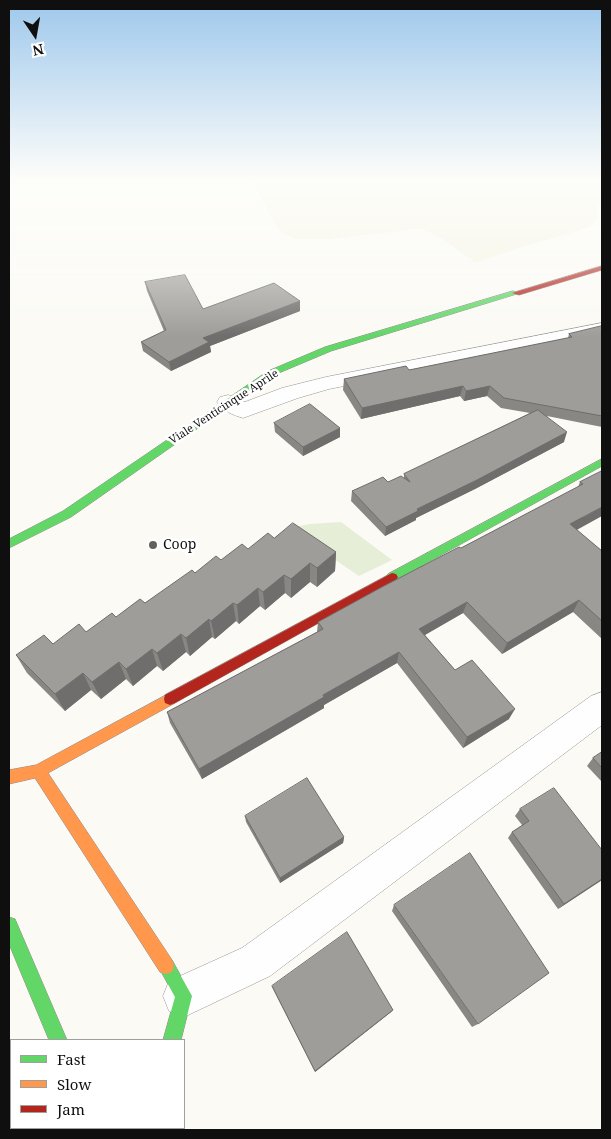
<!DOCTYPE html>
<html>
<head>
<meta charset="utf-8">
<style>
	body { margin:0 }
	#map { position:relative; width:611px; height:1139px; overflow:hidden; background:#fbfaf5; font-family:"Noto Serif",serif }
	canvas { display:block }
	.frame { position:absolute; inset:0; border:10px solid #0f0f0f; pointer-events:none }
	.legend { position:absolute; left:10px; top:1039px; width:175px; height:90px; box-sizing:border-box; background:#fff; border:1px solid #9f9f9f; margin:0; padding:6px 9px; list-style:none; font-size:15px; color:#0f0f0f }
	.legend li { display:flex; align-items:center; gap:10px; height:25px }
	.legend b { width:25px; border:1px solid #9f9f9f }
	.north { position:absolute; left:10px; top:10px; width:50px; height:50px; -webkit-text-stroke:4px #fff; paint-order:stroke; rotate:168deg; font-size:14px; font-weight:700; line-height:20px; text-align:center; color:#0f0f0f }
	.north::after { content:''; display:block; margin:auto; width:18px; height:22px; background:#0f0f0f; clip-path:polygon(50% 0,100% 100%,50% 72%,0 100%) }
</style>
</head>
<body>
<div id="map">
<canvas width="611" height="1139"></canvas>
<div class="frame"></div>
<ul class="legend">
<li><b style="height:6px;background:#63d668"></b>Fast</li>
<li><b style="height:6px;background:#ff974d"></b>Slow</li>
<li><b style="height:6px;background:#b3261e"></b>Jam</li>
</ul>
<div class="north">N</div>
</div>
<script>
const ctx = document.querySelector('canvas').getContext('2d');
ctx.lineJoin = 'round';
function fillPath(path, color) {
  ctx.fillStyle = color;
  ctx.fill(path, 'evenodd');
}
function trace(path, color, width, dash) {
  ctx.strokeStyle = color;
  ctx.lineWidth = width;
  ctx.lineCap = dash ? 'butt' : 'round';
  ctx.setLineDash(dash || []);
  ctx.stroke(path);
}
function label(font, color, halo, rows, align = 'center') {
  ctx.font = font + ' "Noto Serif",serif';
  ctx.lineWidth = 5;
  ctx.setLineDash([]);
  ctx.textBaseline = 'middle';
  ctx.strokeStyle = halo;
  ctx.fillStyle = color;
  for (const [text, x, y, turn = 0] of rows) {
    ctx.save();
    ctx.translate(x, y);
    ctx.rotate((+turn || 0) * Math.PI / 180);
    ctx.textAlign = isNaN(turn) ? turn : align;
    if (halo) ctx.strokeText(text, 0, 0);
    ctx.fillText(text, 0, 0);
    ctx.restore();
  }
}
const farmland = new Path2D(`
	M250 178H602V207L595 205 599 212 597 219 591 226 568 234 518 248 476 263 444 240 427 231 418 229 331 239H294L279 230Z`);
const green = new Path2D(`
	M341 522 392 560 359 576 288 528 310 524Z`);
const street = new Path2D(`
	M602 323V335L329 389 298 398 243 418C233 415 223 411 217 402L220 397 228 395 245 402 282 388 326 377Z
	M602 692V725L270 976 184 1017 169 1011 163 996 169 981 242 948 591 696Z`);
const fast = new Path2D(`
	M513 291 520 293 331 351 274 375 71 517 9 548V539L63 511 268 371 325 347Z
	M602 459V466L396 580H388L386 577 388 574Z
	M9 917 15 919 67 1040H49L9 944Z
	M166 958 172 960 192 996 181 1040H163L175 997 158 966 160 960Z
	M87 1128H105L106 1130H88Z`);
const slow = new Path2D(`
	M170 693 175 695 176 699 175 703 48 773 172 960 174 966 172 972 166 974 160 972 35 778 9 784V770L36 765Z
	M139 1128H157L156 1130H138Z`);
const jam = new Path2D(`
	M602 266V270L519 295 512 293Z
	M392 573 396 574 398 577 396 580 175 703 170 705 165 703 164 699 165 695Z`);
const wall = new Path2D(`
	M145 282 203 309 300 301V311L210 346 211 352 171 371 143 351 141 342 164 331 147 291Z
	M602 326V427L547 416 564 442 475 489 416 518V520L385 536 351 501 352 491 404 478V474L530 413 501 408 487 396 464 401 460 396 361 419 343 390 344 379 409 370 568 338 569 334Z
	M274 423 340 428V437L303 456 275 432Z
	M602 471 577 530 602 551V639L573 612 502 654 463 613 425 635 455 670 509 719 463 748 397 663 324 705V708L202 779 170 723 167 712 317 632 318 622 461 548 578 487 580 482Z
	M274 538 336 552 335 571 317 587 310 582 291 598 285 593 265 610 260 606 239 624 236 621 215 639 212 637 190 656 186 652 163 671 157 666 133 686 126 679 101 699 91 690 65 711 27 673 16 655 53 644 86 632 145 603 195 573 221 560Z
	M602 752V782L587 766 593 758Z
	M520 809 602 850V880L558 909 508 838 512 832 522 825 515 816Z
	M245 816 344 837 343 843 280 883 246 822Z
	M394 905 478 1024 472 1027 392 911Z
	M272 986 393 1010 391 1012 315 1072 273 989Z`);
const shadedWall = new Path2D(`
	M300 301V311L210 346 211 352 171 371 169 362 203 338Z
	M463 386 460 396 361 419 362 408Z
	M490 386 487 396 464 401 466 391Z
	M340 428V437L303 456V447Z
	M567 432 564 442 475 489 416 518V520L385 536 386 527 417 509Z
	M602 507V516L564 537 570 524Z
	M336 552 335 571 317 587V568Z
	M310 563V582L291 598V579Z
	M284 575 285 593 265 610 263 592Z
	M258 588 260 606 239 624 237 605Z
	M579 600 573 612 502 654 507 643Z
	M467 602 463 613 416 640 419 629Z
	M233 603 236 621 215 639 211 621Z
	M209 619 212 637 190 656 186 638Z
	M181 634 186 652 163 671 157 653Z
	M152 649 157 666 133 686 126 669Z
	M399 652 397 663 324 705V708L202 779 199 769 323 695Z
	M119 662 126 679 101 699 92 682Z
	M83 673 91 690 65 711 55 694Z
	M515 709 509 719 463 748 467 737Z
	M344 837 343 843 280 883V878Z
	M602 879V880L558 909 564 904Z
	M393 1010 391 1012 315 1072V1071Z`);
const building = new Path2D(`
	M185 275 203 309 274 283 300 301 203 338 209 342 169 362 141 342 166 330 145 282Z
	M602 326V416L504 398 490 386 466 391 463 386 362 408 344 379 406 366 409 370 572 337 569 334Z
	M310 404 340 428 303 447 274 423Z
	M538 410 567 432 477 480 417 509 418 511 386 527 352 491 383 477 388 482 401 476 410 482 404 474Z
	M602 471V507L570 524 602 551V621L579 600 507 643 467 602 419 629 455 670 472 660 515 709 467 737 399 652 323 695 324 697 199 769 167 712 323 629 318 622 382 587 459 547 461 548 583 484 580 482Z
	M293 523 336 552 317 568 310 563 291 579 284 575 263 592 258 588 237 605 233 603 211 621 209 619 186 638 181 634 157 653 152 649 126 669 119 662 92 682 83 673 55 694 16 655 44 635 53 644 79 624 86 632 112 613 116 617 140 599 145 603 192 570 195 573 216 556 221 560 242 544 248 549 268 533 274 538Z
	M602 752V768L593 758Z
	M307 778 344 837 280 878 245 816Z
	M554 788 602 850V879L564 904 512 832 529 821 520 809Z
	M470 853 549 973 478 1024 394 905Z
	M347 932 393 1010 315 1071 272 986Z`);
const markers = [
	[153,545,5,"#626160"]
];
const farStreetnames = [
	["Viale Venticinque Aprile",224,407,-33]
];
const poiNames = [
	["Coop",163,545]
];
fillPath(farmland, '#f6f3e3');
fillPath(green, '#e6eed7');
trace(street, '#959593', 1);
trace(fast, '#8c8b89', 1);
trace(slow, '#8c8b89', 1);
trace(jam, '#8c8b89', 1);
fillPath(street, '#fefefe');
fillPath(fast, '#63d668');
fillPath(slow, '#ff974d');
fillPath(jam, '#b3261e');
fillPath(wall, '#898784');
fillPath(shadedWall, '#6f6e6c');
fillPath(building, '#9f9d9a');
trace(building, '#6f6e6c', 1);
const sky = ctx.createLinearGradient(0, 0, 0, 337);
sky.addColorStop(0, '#9ec8ec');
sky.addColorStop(0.53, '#fdfdfa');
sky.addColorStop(1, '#fdfdfa00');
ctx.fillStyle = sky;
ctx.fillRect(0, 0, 611, 337);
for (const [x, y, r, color] of markers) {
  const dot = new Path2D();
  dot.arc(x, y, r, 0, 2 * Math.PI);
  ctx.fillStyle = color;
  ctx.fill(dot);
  trace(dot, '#fff', 2);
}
label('11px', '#0f0f0f', '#fff', farStreetnames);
label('14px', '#0f0f0f', '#fff', poiNames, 'left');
</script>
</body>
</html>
